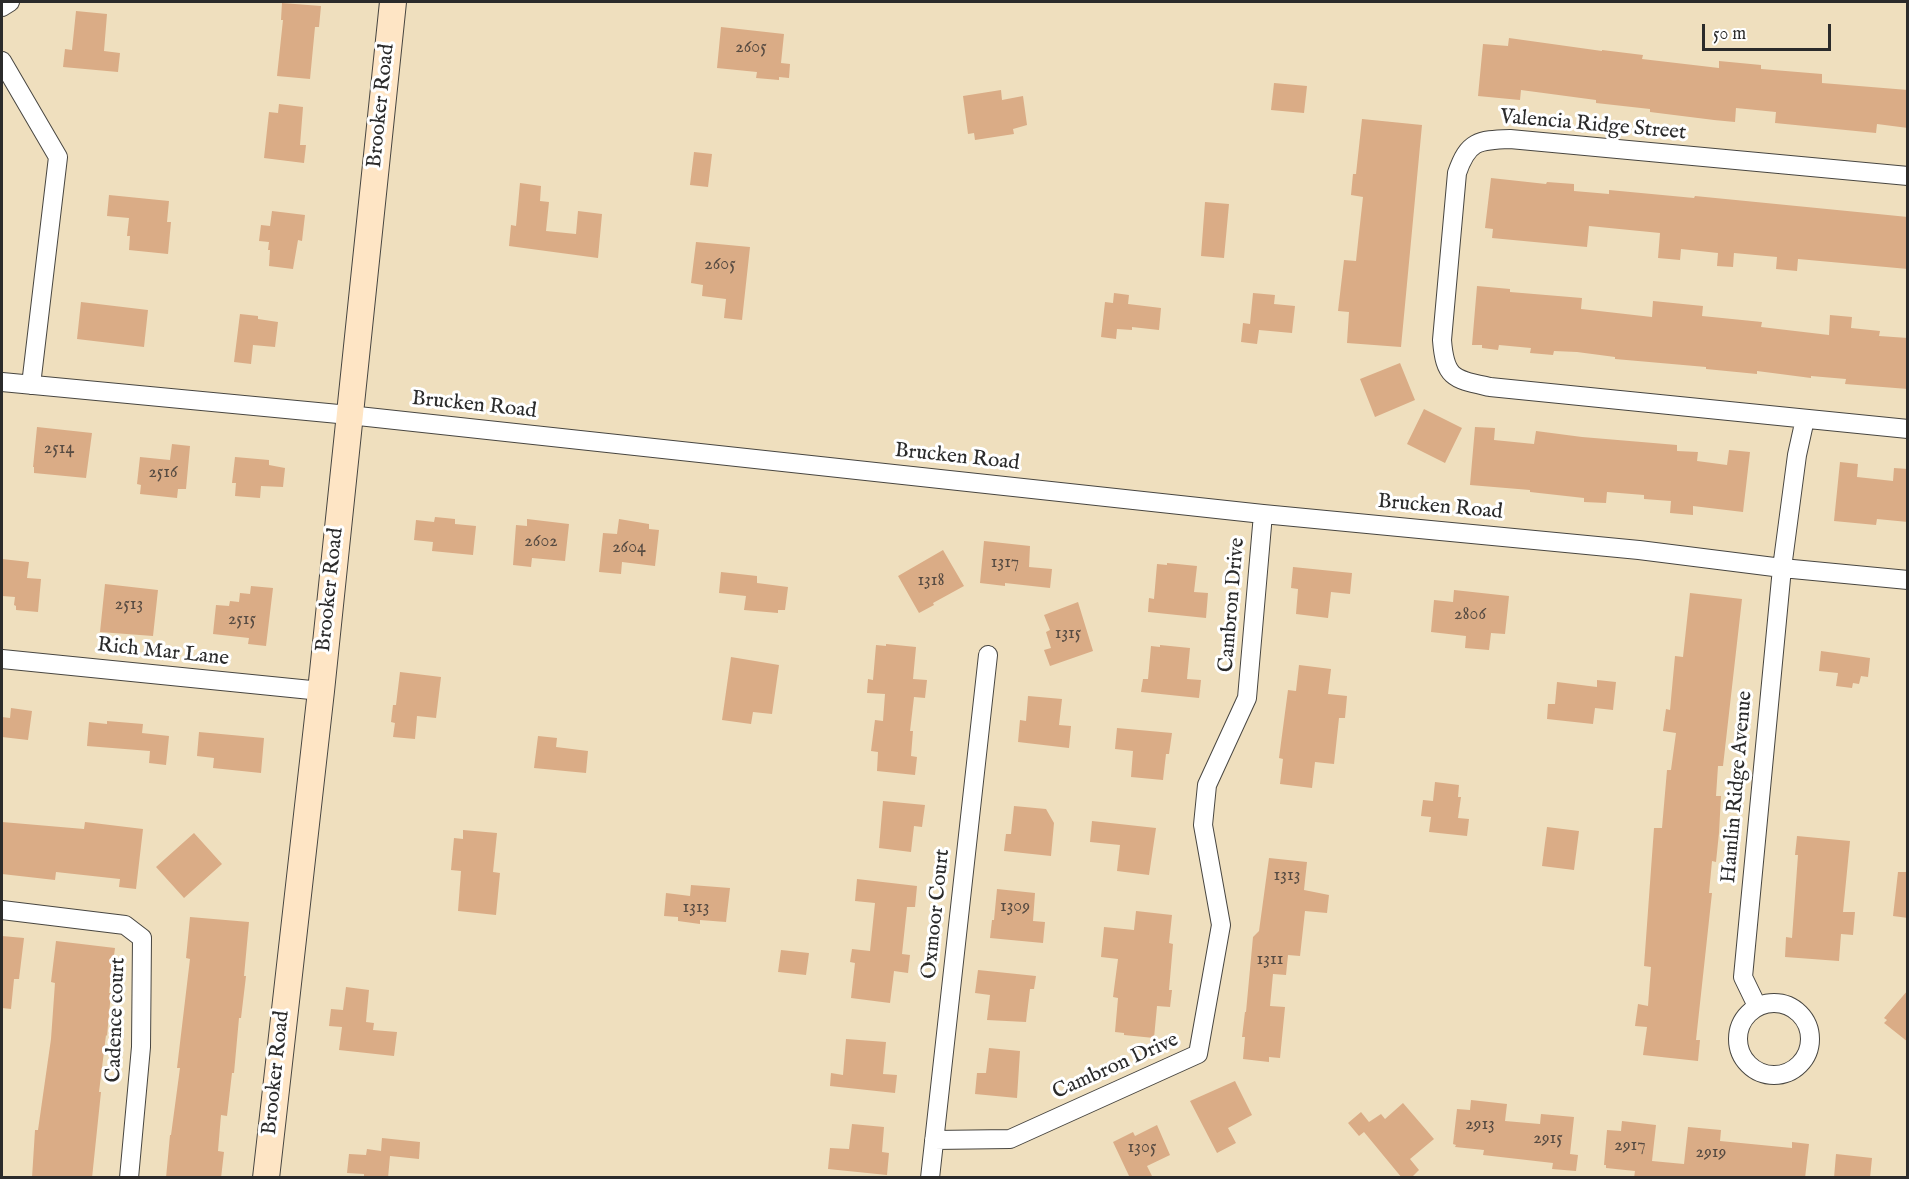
<!DOCTYPE html>
<html>
<head>
<meta charset="utf-8">
<style>
	body { margin:0 }
	#map { position:relative; width:1909px; height:1179px; overflow:hidden; background:#efdfbe; font-family:"IM FELL English",serif }
	canvas { display:block }
	.frame { position:absolute; inset:0; border:3px solid #2b2b2b; pointer-events:none }
	.scale { position:absolute; left:1702px; top:24px; width:129px; height:27px; box-sizing:border-box; border:3px solid #2b2b2b; border-top:0; padding-left:8px; font-size:18px; line-height:21px; white-space:nowrap; color:#2b2b2b; -webkit-text-stroke:4px #fff; paint-order:stroke }
</style>
</head>
<body>
<div id="map">
<canvas width="1909" height="1179"></canvas>
<div class="frame"></div>
<div class="scale">50 m</div>
</div>
<script>
const ctx = document.querySelector('canvas').getContext('2d');
ctx.lineJoin = 'round';
function fillPath(path, color) {
  ctx.fillStyle = color;
  ctx.fill(path, 'evenodd');
}
function trace(path, color, width, dash) {
  ctx.strokeStyle = color;
  ctx.lineWidth = width;
  ctx.lineCap = dash ? 'butt' : 'round';
  ctx.setLineDash(dash || []);
  ctx.stroke(path);
}
function label(font, color, halo, rows, align = 'center') {
  ctx.font = font + ' "IM FELL English",serif';
  ctx.lineWidth = 6;
  ctx.setLineDash([]);
  ctx.textBaseline = 'middle';
  ctx.strokeStyle = halo;
  ctx.fillStyle = color;
  for (const [text, x, y, turn = 0] of rows) {
    ctx.save();
    ctx.translate(x, y);
    ctx.rotate((+turn || 0) * Math.PI / 180);
    ctx.textAlign = isNaN(turn) ? turn : align;
    if (halo) ctx.strokeText(text, 0, 0);
    ctx.fillText(text, 0, 0);
    ctx.restore();
  }
}
const building = new Path2D(`
	M282 3 321 6 319 27H315L310 79 277 76 283 20H281Z
	M76 11 107 14 104 51 120 53 118 72 63 67 65 49 72 50Z
	M721 27 784 34 781 63 790 64 789 78 779 77V80L756 78 757 72 717 68Z
	M1509 38 1602 51V50L1643 55 1642 59 1719 68V61L1761 65V69L1822 74V83L1908 90V128L1877 124 1876 133 1775 123 1776 112 1736 108 1735 122 1714 120 1650 112V109L1596 103V100L1521 90 1520 100 1478 96 1483 44 1508 46Z
	M1274 83 1307 86 1304 113 1271 110Z
	M1001 90 1002 100 1023 96 1027 125 1013 129 1014 134 975 140 974 133 968 134 963 96Z
	M279 104 303 107 300 145H306L304 163 264 158 269 112 278 113Z
	M1362 119 1422 125 1401 347 1347 343 1349 312 1338 311 1344 260 1356 261 1359 233 1363 197 1351 195 1353 174H1356Z
	M694 152 712 154 708 187 690 185Z
	M1491 178 1546 184 1547 182 1574 184V191L1609 194V190L1694 198 1695 196 1908 217V269L1798 259 1797 271 1776 269 1777 257 1734 253 1733 267 1717 266 1718 253 1681 249 1680 260 1658 258 1660 233 1589 226 1587 247 1492 238 1493 229 1485 228Z
	M520 183 541 186 540 201 549 202 546 231 576 234 578 211 602 214 598 258 509 246 511 225 516 226Z
	M109 195 169 201 167 222H171L168 254 129 250 130 236H127L129 218 107 216Z
	M1205 202 1229 204 1224 258 1201 256Z
	M272 211 305 215 302 241 298 240 293 269 269 266 270 250H268L269 242 259 241 261 225 270 226Z
	M696 242 750 247 742 320 724 318 726 299 702 296 703 285 691 283Z
	M1477 286 1510 289V292L1582 298 1581 309 1652 317 1653 301 1703 306 1702 316 1762 322 1761 327 1829 335 1830 315 1852 317 1851 328 1880 331 1879 336 1908 338V389L1845 384 1846 379 1811 376V378L1757 371V374L1706 369V367L1615 359V357L1577 352 1554 351 1553 355 1530 353 1531 348 1499 345 1498 350 1482 348V345H1472Z
	M1114 293 1129 295 1128 304 1161 308 1159 330 1132 327V330L1117 329 1116 339 1101 337 1105 302 1113 303Z
	M1253 293 1275 295 1274 304 1295 306 1292 333 1259 330 1257 344 1241 342 1243 323 1250 324Z
	M81 302 148 310 144 347 77 339Z
	M240 314 258 316V319L278 322 275 347 253 345 251 364 234 362Z
	M1400 363 1415 400 1375 417 1360 379Z
	M1424 409 1462 428 1445 463 1407 444Z
	M37 427 92 433 86 478 34 473V467H33Z
	M1475 427 1495 428 1494 440 1534 444 1536 431 1582 437 1677 445V451L1698 452 1697 461 1727 465 1729 450 1750 452 1743 512 1693 506V515L1670 513 1671 501 1644 499V495L1607 492 1606 503 1584 502V498L1530 492V490L1470 485Z
	M172 444 190 446 186 489H178L177 498 140 494 141 485 137 484 140 457 170 460Z
	M235 457 269 460V465L285 468 283 487 261 486 260 498 235 496 236 483H232Z
	M1840 462 1858 464 1857 477 1893 481 1894 468 1908 469V522L1877 519 1876 525 1834 521Z
	M435 517 455 519V524L476 526 473 555 432 551 433 542 414 540 416 520 434 522Z
	M527 519 569 524 565 561 532 558 531 567 513 565 516 525 527 526Z
	M619 519 649 524V529L659 530 655 566 622 562 621 574 599 572 603 533 617 534Z
	M984 541 1030 546 1029 567 1052 569 1050 588 1005 583V586L980 583Z
	M943 550 964 586 933 603 934 605 919 613 898 576Z
	M2 559 29 562 27 578 41 579 38 612 16 610V606L14 605 15 597 2 596Z
	M1167 563 1197 566 1194 592 1208 593 1206 618 1148 612 1149 598 1154 599 1157 564 1167 565Z
	M1293 567 1352 573 1350 594 1331 592 1328 618 1296 614 1298 589 1291 588Z
	M721 572 757 576V583L788 587 785 610H778V613L744 610 746 596 719 593Z
	M105 584 158 590 153 636 100 632Z
	M251 586 273 588 266 646 248 644 249 638 213 634 216 605 229 606 230 601 239 602 240 593 250 594Z
	M1454 590 1509 596 1505 634 1491 633 1489 650 1465 648 1466 636 1431 632 1434 600 1453 602Z
	M1690 593 1742 599 1723 766H1718L1716 796H1721L1719 833 1716 862 1712 861 1709 893H1712L1696 1040H1700L1698 1061 1643 1055 1647 1027 1635 1026 1638 1004 1648 1006 1651 967 1644 966 1654 828H1662L1667 770H1671L1676 733 1663 731 1666 709 1670 710 1675 656 1683 657Z
	M1078 602 1093 651 1050 666 1044 650 1051 648 1046 632 1050 630 1044 615Z
	M886 644 916 647 913 679 927 680 925 698 914 697 910 731H913L911 756 917 757 915 775 877 771 878 752 871 751 875 720 883 721 885 694 867 693 868 679 873 680 876 645 886 646Z
	M1160 645 1190 648 1187 679 1201 680 1199 698 1141 692 1143 679H1148L1151 646 1160 647Z
	M1821 651 1870 658 1868 677 1861 676 1859 684 1853 683 1852 688 1836 686 1838 673 1819 671Z
	M731 657 779 665 772 714 753 712 751 724 722 720Z
	M1299 665 1331 669 1328 694 1347 696 1345 718H1339L1334 764 1315 762 1312 788 1280 784 1283 759 1279 758 1288 690 1296 691Z
	M400 672 441 677 436 718 417 716 415 739 393 737 395 723 391 722 393 705H396Z
	M1597 680 1616 682 1613 710 1595 708 1593 724 1547 719 1548 704H1555L1557 682 1597 687Z
	M1028 696 1062 699 1059 725 1071 726 1069 748 1018 742 1020 720 1026 721Z
	M11 708 32 711 28 740 2 737V717L10 718Z
	M107 721 143 724 142 733 169 736 166 765 149 763 150 751 87 746 89 722 107 724Z
	M1117 728 1172 733 1169 754H1166L1163 780 1131 777 1133 751 1115 749Z
	M199 732 264 738 261 773 213 768 214 758 197 756Z
	M538 736 557 738 556 747 588 751 586 773 534 768Z
	M1435 782 1459 785 1458 797H1461L1458 818 1469 819 1467 836 1429 832 1431 817 1421 816 1423 800 1433 801Z
	M883 801 925 805 922 827 914 826 911 852 879 848Z
	M1014 806 1046 809 1054 823 1051 856 1004 851 1006 834H1011Z
	M1092 821 1156 828 1149 875 1117 871 1120 845 1090 842Z
	M2 822 84 829 85 822 143 829 136 889 119 887 120 879 56 872 55 880 2 874Z
	M1547 827 1579 831 1574 870 1542 866Z
	M463 830 497 833 493 872 500 873 496 915 458 911 461 871 451 870 454 838 463 839Z
	M194 833 222 864 184 898 156 867Z
	M1797 836 1850 841 1843 912H1855L1853 935 1841 934 1839 961 1785 957 1786 937 1792 938 1798 855H1795Z
	M1269 858 1307 862 1304 890 1329 895 1327 913 1305 911 1300 956 1288 955 1286 975 1273 974 1270 1006 1285 1007 1280 1058 1269 1057V1062L1243 1059 1245 1037H1242L1245 1012H1246L1253 937 1259 931Z
	M1898 872H1908V918L1893 916Z
	M857 879 917 886 915 907H907L902 954 910 955 908 973 894 971 890 1003 851 998 855 963 850 962 852 949 870 951 875 903 855 901Z
	M691 885 730 888 726 922 700 920V924L678 921V917L664 916 666 893 690 896Z
	M997 889 1035 893 1033 921 1045 922 1043 943 990 938 992 920H994Z
	M1136 911 1172 915 1169 943 1173 944 1169 990H1172L1170 1007 1157 1006 1154 1038 1124 1035V1033L1115 1032 1118 998 1113 997 1118 959 1101 957 1104 927 1134 930Z
	M190 917 249 922 244 976H246L241 1018H239L234 1073H232L227 1116 221 1115 218 1151 224 1152 221 1178H166L170 1135H171L180 1068H177L190 959 186 958Z
	M2 936 24 938 19 979H14L11 1009 2 1008Z
	M56 941 115 948 109 993H111L107 1036 106 1035 99 1092H101L92 1178H32L35 1130H38L51 1039 55 983 51 982Z
	M781 950 809 953 806 975 778 972Z
	M978 970 1036 976 1034 989H1030L1026 1022 987 1020 990 995 975 993Z
	M346 987 369 990 366 1022 374 1023 373 1030 397 1032 394 1056 339 1050 342 1027 329 1026 331 1009 343 1010Z
	M1908 990V1042L1884 1023 1887 1020 1884 1018Z
	M846 1039 886 1042 883 1074 897 1075 895 1093 830 1086 831 1073 843 1075Z
	M989 1048 1020 1051 1017 1098 975 1094 977 1073H986Z
	M1235 1081 1252 1115 1228 1128 1236 1143 1217 1153 1190 1101Z
	M1471 1100 1507 1104 1505 1121 1540 1124 1541 1114 1574 1117 1570 1154 1578 1155 1576 1171 1552 1169 1553 1163 1483 1155 1484 1150 1455 1147 1456 1145 1453 1144 1457 1109 1470 1110Z
	M1403 1103 1434 1139 1410 1159 1419 1170 1411 1178H1402L1364 1132 1359 1136 1348 1123 1361 1112 1369 1122 1381 1114 1385 1119Z
	M1622 1121 1656 1125 1652 1161 1684 1164 1688 1127 1721 1130 1720 1141 1792 1148V1142L1809 1144 1805 1178H1634L1635 1171 1606 1168V1165H1604L1607 1130 1621 1131Z
	M852 1124 884 1127 882 1152 889 1153 887 1175 828 1169 830 1148 849 1149Z
	M1157 1125 1170 1155 1147 1166 1153 1178H1130L1113 1142 1133 1132 1135 1136Z
	M382 1138 420 1142 419 1159 390 1156 388 1178H364V1174L347 1173 349 1154 366 1155 367 1149 381 1151Z
	M1836 1154 1872 1158 1870 1178H1834Z`);
const street = new Path2D(`
	M2 7 10 2
	M2 61 58 157 31 385
	M1908 176 1510 139C1478 140 1468 141 1457 173L1442 340C1445 379 1454 379 1490 387L1908 429
	M2 382 349 415 1263 514 1639 550 1782 568 1908 580
	M2 659 321 691
	M2 910 125 925 142 938 141 1047 129 1178
	M1738 1039a36 36 0 1 1 72 0a36 36 0 1 1-72 0Z
	M1757 1006 1743 977 1782 568 1797 455 1805 419
	M934 1140 1010 1139 1198 1054 1221 925 1203 825 1207 785 1247 698 1263 514
	M930 1178 988 655`);
const secondary = new Path2D(`
	M266 1178 321 691 393 2`);
const numberNames = [
	["2605",751,48],
	["2605",720,265],
	["2514",59,449],
	["2516",163,473],
	["2602",541,542],
	["2604",629,548],
	["1317",1005,563],
	["1318",931,581],
	["2513",129,605],
	["2806",1470,615],
	["2515",242,620],
	["1315",1068,634],
	["1313",1287,876],
	["1309",1015,907],
	["1313",696,908],
	["1311",1270,960],
	["2913",1480,1125],
	["2915",1548,1139],
	["2917",1630,1146],
	["1305",1142,1148],
	["2919",1711,1153]
];
const streetNames = [
	["Brooker Road",382,106,-84],
	["Valencia Ridge Street",1593,126,5],
	["Brucken Road",474,406,6],
	["Brucken Road",957,458,6],
	["Brucken Road",1440,508,5],
	["Brooker Road",331,590,-84],
	["Cambron Drive",1233,605,-85],
	["Rich Mar Lane",163,653,6],
	["Hamlin Ridge Avenue",1738,787,-85],
	["Oxmoor Court",937,914,-84],
	["Cadence court",117,1020,-88],
	["Cambron Drive",1116,1067,-24],
	["Brooker Road",277,1073,-84]
];
fillPath(building, '#daac86');
trace(street, '#484641', 20);
trace(secondary, '#484641', 28);
trace(street, '#fff', 18);
trace(secondary, '#fee5c5', 26);
label('18px', '#574b42', null, numberNames);
label('21px', '#2b2b2b', '#fff', streetNames);
</script>
</body>
</html>
